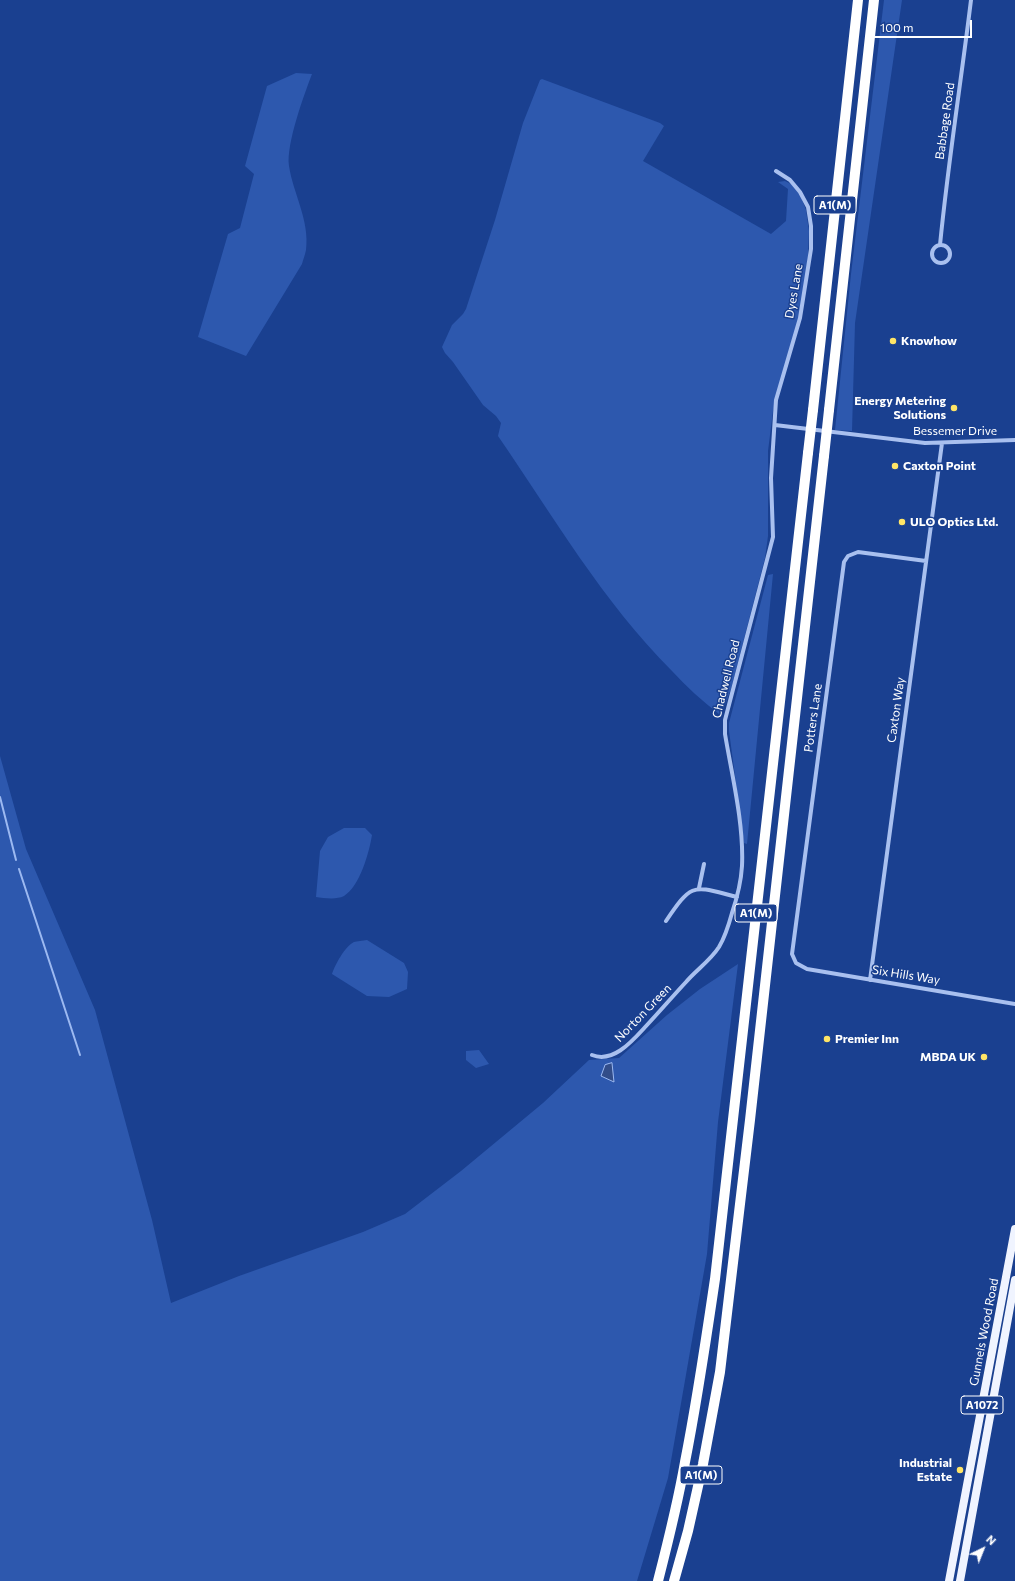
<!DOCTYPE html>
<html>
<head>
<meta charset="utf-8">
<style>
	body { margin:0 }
	#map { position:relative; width:1015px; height:1581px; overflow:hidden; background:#1a4090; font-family:Commissioner,sans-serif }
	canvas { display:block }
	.north { position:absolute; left:963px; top:1529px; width:40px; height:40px; -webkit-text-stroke:3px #1a4090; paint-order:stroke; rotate:43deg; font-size:11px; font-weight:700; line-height:16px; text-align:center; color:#fff }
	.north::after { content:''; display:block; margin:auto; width:14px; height:18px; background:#fff; clip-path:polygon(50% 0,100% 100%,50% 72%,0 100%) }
	.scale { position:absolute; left:873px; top:20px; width:99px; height:18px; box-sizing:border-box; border:2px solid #fff; border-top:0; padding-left:5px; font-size:12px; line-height:14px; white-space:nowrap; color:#fff; -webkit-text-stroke:3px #1a4090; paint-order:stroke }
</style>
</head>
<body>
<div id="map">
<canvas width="1015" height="1581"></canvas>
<div class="north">N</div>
<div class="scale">100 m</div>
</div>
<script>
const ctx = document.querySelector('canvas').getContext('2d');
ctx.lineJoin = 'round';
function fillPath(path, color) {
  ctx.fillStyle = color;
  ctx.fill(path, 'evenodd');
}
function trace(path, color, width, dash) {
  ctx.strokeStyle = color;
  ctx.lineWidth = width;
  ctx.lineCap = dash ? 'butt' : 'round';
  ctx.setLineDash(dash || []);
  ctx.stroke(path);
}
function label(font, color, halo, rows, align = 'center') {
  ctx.font = font + ' Commissioner,sans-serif';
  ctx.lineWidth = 3;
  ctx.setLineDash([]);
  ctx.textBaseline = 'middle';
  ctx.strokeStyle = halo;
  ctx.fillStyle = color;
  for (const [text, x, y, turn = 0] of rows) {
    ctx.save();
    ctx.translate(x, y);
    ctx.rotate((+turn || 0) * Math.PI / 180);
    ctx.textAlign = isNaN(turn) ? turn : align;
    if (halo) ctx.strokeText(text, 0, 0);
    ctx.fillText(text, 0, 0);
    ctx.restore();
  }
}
const green = new Path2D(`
	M884 0H902L855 323 852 431 835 430 851 274Z
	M296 73 312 74C304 95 286 144 289 166 293 193 310 221 306 250 305 255 303 260 302 264L246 356 198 337 228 234 240 228 254 174 245 166 267 86Z
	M542 79 660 123 664 126 643 161 771 234 786 221 788 189 778 182 785 181 791 184 800 194 806 210 809 231 807 279 799 317 773 411 768 451V536L765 558 731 689 722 713 719 714C702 701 687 687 672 671 603 602 553 516 498 436L501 423 496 416 483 405 453 362 445 353 442 347 452 325 463 314 466 309 495 220 523 123 540 80Z
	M773 574 747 844 744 843 729 731V723L768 575Z
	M0 756 26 849 95 1010 152 1220 171 1303 239 1276 363 1232 405 1214 461 1171 543 1103 589 1060 619 1058 667 1015 700 989 738 964 718 1122 707 1254 668 1478 637 1581H0Z
	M344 828H365L372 835C369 853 360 886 344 896 336 900 324 898 316 897L320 851 328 837Z
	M367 940 404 963 408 972 407 989 389 997 367 996 332 974C335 965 345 946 354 942 357 941 363 941 367 940Z
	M479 1050 489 1064 476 1068 466 1060V1051Z`);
const water = new Path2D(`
	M612 1063 614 1082 601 1076 605 1065Z`);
const stream = new Path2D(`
	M0 797 16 860
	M19 869 80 1055`);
const minor = new Path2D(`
	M940 245C948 163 961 82 971 0
	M932 254a9 9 0 1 1 18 0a9 9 0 1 1-18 0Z
	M775 425 925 443 1015 440
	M926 561 858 552 848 556 844 562 792 954 796 963 807 969 1015 1004
	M699 888 704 864
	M666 921C693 881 693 886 737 897
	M870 980 942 443
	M592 1055C614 1064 634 1039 647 1025 660 1011 673 996 686 982 696 970 710 961 719 947 725 937 729 924 732 913 737 898 741 883 742 866 744 824 732 776 725 734V720L773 537 771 478 776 400 800 318 811 249V226L808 207 800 192 790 180 776 171`);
const primary = new Path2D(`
	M949 1581 1015 1229
	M960 1581 1015 1280`);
const motorway = new Path2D(`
	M813 410 858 0
	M829 410 874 0
	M658 1581C668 1542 678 1502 685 1462 697 1402 706 1340 715 1279L808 453
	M674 1581 688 1531 703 1464 720 1372 750 1120 824 456`);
const motorwayBridge = new Path2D(`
	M808 453 813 410
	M824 456 829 410`);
const markers = [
	[893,341,4,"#ffe566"],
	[954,408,4,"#ffe566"],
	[895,466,4,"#ffe566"],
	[902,522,4,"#ffe566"],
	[827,1039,4,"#ffe566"],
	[984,1057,4,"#ffe566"],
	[960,1470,4,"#ffe566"]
];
const shields = [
	[835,205,42],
	[756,913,42],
	[982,1405,42],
	[701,1475,42]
];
const shieldNames = [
	["A1(M)",835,205],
	["A1(M)",756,913],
	["A1072",982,1405],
	["A1(M)",701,1475]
];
const streetNames = [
	["Babbage Road",945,121,-82],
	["Dyes Lane",794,291,-80],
	["Bessemer Drive",955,431],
	["Chadwell Road",726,679,-76],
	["Caxton Way",896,710,-82],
	["Potters Lane",813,718,-82],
	["Six Hills Way",906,975,9],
	["Norton Green",643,1013,-46],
	["Gunnels Wood Road",984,1332,-79]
];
const poiNames = [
	["Knowhow",901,341],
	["Energy Metering",946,401,"right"],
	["Solutions",946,415,"right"],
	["Caxton Point",903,466],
	["ULO Optics Ltd.",910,522],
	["Premier Inn",835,1039],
	["MBDA UK",976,1057,"right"],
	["Industrial",952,1463,"right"],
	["Estate",952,1477,"right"]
];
fillPath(green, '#2d58ae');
fillPath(water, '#324d89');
trace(water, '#9cb9f1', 1);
trace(stream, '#9cb9f1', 2);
trace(minor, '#a9c0ef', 4);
trace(primary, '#f0f4ff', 8);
trace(motorway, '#fff', 10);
trace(motorwayBridge, '#fff', 10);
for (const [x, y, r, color] of markers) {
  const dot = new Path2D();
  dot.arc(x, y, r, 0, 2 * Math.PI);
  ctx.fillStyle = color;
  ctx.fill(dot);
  trace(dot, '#1a4090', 1.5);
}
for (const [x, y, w] of shields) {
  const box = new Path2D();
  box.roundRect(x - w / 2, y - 9, w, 18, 3);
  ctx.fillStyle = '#1a4090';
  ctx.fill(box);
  trace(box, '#fff', 1);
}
label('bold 11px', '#fff', null, shieldNames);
label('12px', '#fff', '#1a4090', streetNames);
label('bold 12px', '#fff', '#1a4090', poiNames, 'left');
</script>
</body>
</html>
